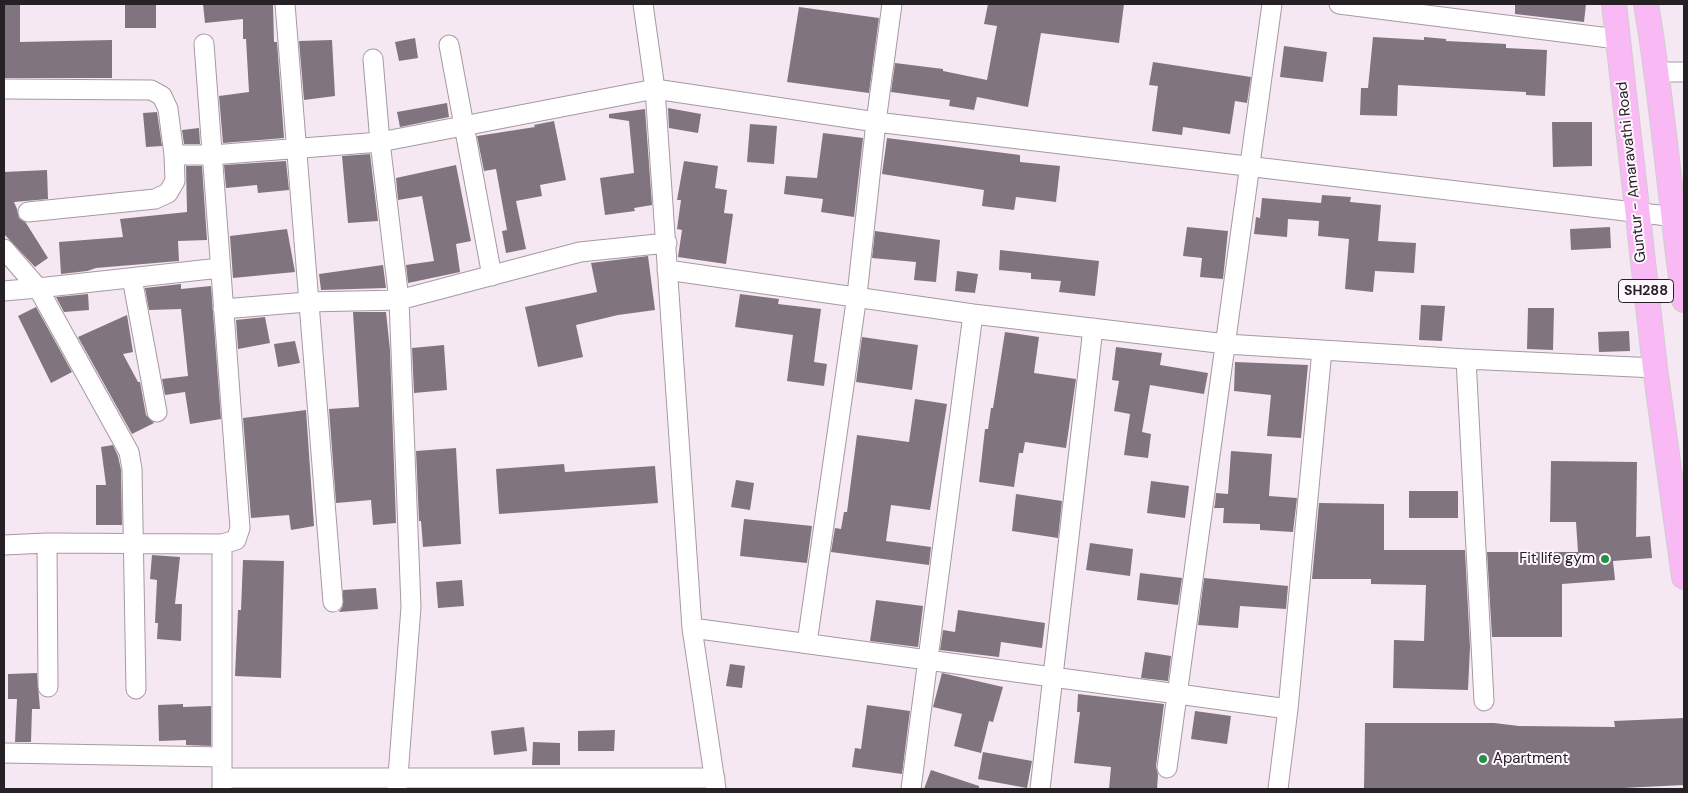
<!DOCTYPE html>
<html>
<head>
<meta charset="utf-8">
<style>
	body { margin:0 }
	#map { position:relative; width:1688px; height:793px; overflow:hidden; background:#f5e8f3; font-family:"DM Sans",sans-serif }
	canvas { display:block }
	.frame { position:absolute; inset:0; border:5px solid #252125; pointer-events:none }
</style>
</head>
<body>
<div id="map">
<canvas width="1688" height="793"></canvas>
<div class="frame"></div>
</div>
<script>
const ctx = document.querySelector('canvas').getContext('2d');
ctx.lineJoin = 'round';
function fillPath(path, color) {
  ctx.fillStyle = color;
  ctx.fill(path, 'evenodd');
}
function trace(path, color, width, dash) {
  ctx.strokeStyle = color;
  ctx.lineWidth = width;
  ctx.lineCap = dash ? 'butt' : 'round';
  ctx.setLineDash(dash || []);
  ctx.stroke(path);
}
function label(font, color, halo, rows, align = 'center') {
  ctx.font = font + ' "DM Sans",sans-serif';
  ctx.lineWidth = 4;
  ctx.setLineDash([]);
  ctx.textBaseline = 'middle';
  ctx.strokeStyle = halo;
  ctx.fillStyle = color;
  for (const [text, x, y, turn = 0] of rows) {
    ctx.save();
    ctx.translate(x, y);
    ctx.rotate((+turn || 0) * Math.PI / 180);
    ctx.textAlign = isNaN(turn) ? turn : align;
    if (halo) ctx.strokeText(text, 0, 0);
    ctx.fillText(text, 0, 0);
    ctx.restore();
  }
}
const building = new Path2D(`
	M4 4H20V42L112 40V78H4Z
	M125 4H156V28H125Z
	M203 4H273L274 42H277L284 138 223 143 219 96 249 92 246 39H243V19L205 23Z
	M988 4H1124L1119 43 1041 33 1028 107 977 97 974 110 949 106 950 100 891 92 895 63 943 69V71L987 80 997 26 984 24Z
	M1515 4H1586L1584 22 1515 14Z
	M799 7 879 18 869 93 787 82Z
	M1373 37 1424 40V37L1446 39V41L1506 44V48L1547 50 1545 96 1526 95V92L1398 85 1397 116 1360 115 1361 88H1368Z
	M415 38 418 58 399 61 395 42Z
	M332 40 335 96 304 100 299 41Z
	M1284 46 1327 52 1323 82 1280 77Z
	M1153 62 1251 77 1247 103 1235 101 1230 134 1183 127 1182 135 1152 131 1158 86 1149 85Z
	M447 103 449 117 400 127 397 112Z
	M668 108 701 114 698 133 669 128Z
	M645 109 652 205 634 208 635 211 605 215 600 178 634 173 629 121 609 118V114Z
	M157 112 162 146 146 147 143 113Z
	M554 121 566 180 540 185 542 196 516 201 526 249 506 253 502 231 507 230 496 169 484 171 477 136 535 127 534 125Z
	M1552 122H1592V166L1553 167Z
	M750 124 777 126 774 164 747 162Z
	M199 128 200 144H184L182 130Z
	M823 133 863 138 854 217 821 212 823 199 784 194 786 176 817 178Z
	M887 138 1020 155V162L1060 166 1056 202 1016 197 1014 210 982 206 984 190 882 174Z
	M370 154 378 221 348 223 342 156Z
	M286 161 289 190 258 193 257 185 226 188 224 165Z
	M684 161 718 166 715 188 727 190 724 213 733 214 726 264 678 257 682 230 677 229 681 200H677Z
	M456 165 471 241 456 244 460 272 408 283 406 265 434 261 422 196 398 200 396 178Z
	M186 166H202L207 240 178 241 179 261 96 268 87 271 61 274 59 242 123 237 120 219 187 212Z
	M47 170 48 199 14 202 17 209 19 218 26 223 48 258 35 267 4 234V172Z
	M1322 195 1351 197 1350 202 1381 205 1378 241 1416 243 1414 273 1375 271 1373 292 1345 289 1349 239 1318 236 1319 221 1288 219 1287 237 1254 234 1256 217 1260 218 1262 198 1321 203Z
	M1187 227 1228 231 1223 279 1200 277 1202 258 1183 256Z
	M1610 227 1611 248 1571 250 1570 229Z
	M287 229 295 272 233 278 230 236Z
	M875 231 940 240 936 282 914 280 916 262 872 258Z
	M1000 250 1099 261 1095 296 1059 292 1061 281 1031 279V273L999 270Z
	M648 256 655 310 618 315 576 325 583 357 538 367 525 307 597 292 591 263Z
	M383 265 386 288 321 290 319 274Z
	M957 271 978 274 975 293 955 291Z
	M181 284V289L211 286 221 419 190 424 185 392 165 395 162 379 188 376 181 309 149 310 145 288Z
	M88 294 89 310 64 312 56 297Z
	M740 294 779 299 778 304 821 309 814 362 827 364 824 386 787 381 793 335 735 327Z
	M1421 305 1445 306 1442 341 1419 340Z
	M36 307 72 372 51 383 18 316Z
	M1528 308H1554L1553 350 1527 349Z
	M353 312H386L390 350 396 523 373 525 371 500 336 503 329 409 359 407Z
	M127 315 133 352 123 354 138 382H140L146 415 154 423 132 434 78 337Z
	M265 317 270 343 238 349 236 320Z
	M1629 331 1630 351 1599 352 1598 332Z
	M1005 332 1039 337 1034 373 1076 379 1066 448 1025 442 1023 453H1019L1014 487 979 482 985 429H988L991 408H993Z
	M862 337 918 345 912 390 856 382Z
	M295 341 300 363 278 367 274 344Z
	M444 345 447 390 414 393 412 348Z
	M1116 347 1162 353 1160 365 1208 373 1204 394 1150 385 1142 432 1151 434 1148 458 1124 455 1130 414 1114 411 1119 381 1112 380Z
	M1235 362 1308 365 1301 438 1267 436 1271 395 1234 391Z
	M915 399 947 404 930 510 891 505 886 541 931 547 929 565 831 552 835 528 841 529 844 512H847L857 435 909 442Z
	M306 410 314 526 291 530 289 515 251 518 243 418Z
	M113 445 118 456 121 470 122 525H96V485H106L101 447Z
	M456 448 461 544 423 547 421 521H419L416 451Z
	M1231 451 1272 454 1269 496 1297 498 1293 532 1260 530V524L1223 523 1224 508H1214L1215 504 1216 493 1228 494Z
	M1551 461 1637 462 1636 537 1650 536 1652 558 1613 561 1615 580 1562 584V637H1492L1487 552H1578L1576 522H1550Z
	M564 464 565 472 655 466 658 503 499 514 496 469Z
	M736 480 754 483 750 510 731 507Z
	M1151 481 1189 486 1185 518 1147 513Z
	M1409 491H1458V518H1409Z
	M1016 494 1062 501 1058 538 1012 531Z
	M1319 503 1384 504V550H1465L1470 647 1468 690 1393 688 1394 640 1424 641 1426 585 1371 584V579H1312Z
	M744 519 812 526 807 563 740 556Z
	M1090 543 1133 549 1130 576 1086 570Z
	M152 555 180 557 175 604H182L181 641 157 639 158 623H155L157 580 150 579Z
	M243 560 284 561 281 678 235 676 238 610H241Z
	M1140 573 1182 578 1178 605 1137 600Z
	M1204 578 1288 586 1286 609 1240 606 1238 628 1198 625Z
	M462 580 464 606 438 608 436 582Z
	M376 588 378 609 339 612 343 606V590Z
	M876 600 923 606 918 647 870 641Z
	M958 610 1045 623 1042 648 1001 642 999 657 940 650 943 630 955 632Z
	M1145 652 1171 656 1168 681 1141 678Z
	M730 664 745 666 742 688 726 686Z
	M37 673 40 709H32L31 742H15L17 699H8V674Z
	M942 673 1003 687 993 722 989 721 981 753 954 746 962 714 933 707Z
	M1078 694 1164 704 1156 766 1158 775 1157 789H1109L1111 767 1074 763 1080 712H1077Z
	M183 704V707L211 706V746L186 745V740L159 741 158 705Z
	M867 705 910 711 902 774 852 767 855 748 861 749Z
	M1195 711 1231 716 1227 744 1191 739Z
	M1684 718V785L1602 789 1364 788 1365 723H1494L1519 726 1615 727 1614 721Z
	M524 727 527 751 494 755 491 731Z
	M615 730 614 751H578V731Z
	M533 742 560 743V765H532Z
	M983 752 1032 761 1027 788 978 779Z
	M931 770 979 786V789H924Z`);
const minor = new Path2D(`
	M285 4 333 602
	M643 4 655 89 692 628 716 789
	M1339 4 1617 39
	M449 45 492 276
	M373 59 380 142 399 300 411 607 397 789
	M1658 72H1684
	M4 89 151 90 162 96 168 109 174 155 175 181 168 193 155 199 28 212
	M174 155H212L380 142 655 89 876 122 1684 218
	M4 249 38 288 220 268
	M667 270 973 314 1226 344 1466 359 1655 368
	M132 278 157 412
	M4 291 38 288 129 452 132 469 136 689
	M223 309 307 302 399 300 580 252 667 243
	M1466 359 1484 701
	M47 543 48 687
	M4 545 47 543 222 544 236 540 240 528 204 44
	M692 628 1288 709
	M807 643 857 295 876 122 892 4
	M4 753 222 757
	M1167 768 1272 4
	M222 778H715
	M222 789V544
	M911 789 973 314
	M1040 789 1093 328
	M1278 789 1288 709 1322 350`);
const major = new Path2D(`
	M1614 4 1655 368 1684 577
	M1646 4C1663 102 1670 201 1684 300`);
const markers = [
	[1605,559,5,"#248f46"],
	[1483,759,5,"#248f46"]
];
const shields = [
	[1646,291,55]
];
const shieldNames = [
	["SH288",1646,291]
];
const streetNames = [
	["Guntur - Amaravathi Road",1632,172,-96]
];
const poiNames = [
	["Fit life gym",1595,559],
	["Apartment",1493,759,"left"]
];
fillPath(building, '#80747e');
trace(minor, '#a699a4', 21);
trace(major, '#cfcecf', 26);
trace(minor, '#fff', 19);
trace(major, '#f8b9f4', 24);
for (const [x, y, r, color] of markers) {
  const dot = new Path2D();
  dot.arc(x, y, r, 0, 2 * Math.PI);
  ctx.fillStyle = color;
  ctx.fill(dot);
  trace(dot, '#fff7fe', 2);
}
for (const [x, y, w] of shields) {
  const box = new Path2D();
  box.roundRect(x - w / 2, y - 11.5, w, 23, 4);
  ctx.fillStyle = '#fff7fe';
  ctx.fill(box);
  trace(box, '#252125', 1);
}
label('bold 14px', '#252125', null, shieldNames);
label('15px', '#252125', '#fff7fe', streetNames);
label('15px', '#252125', '#fff7fe', poiNames, 'right');
</script>
</body>
</html>
